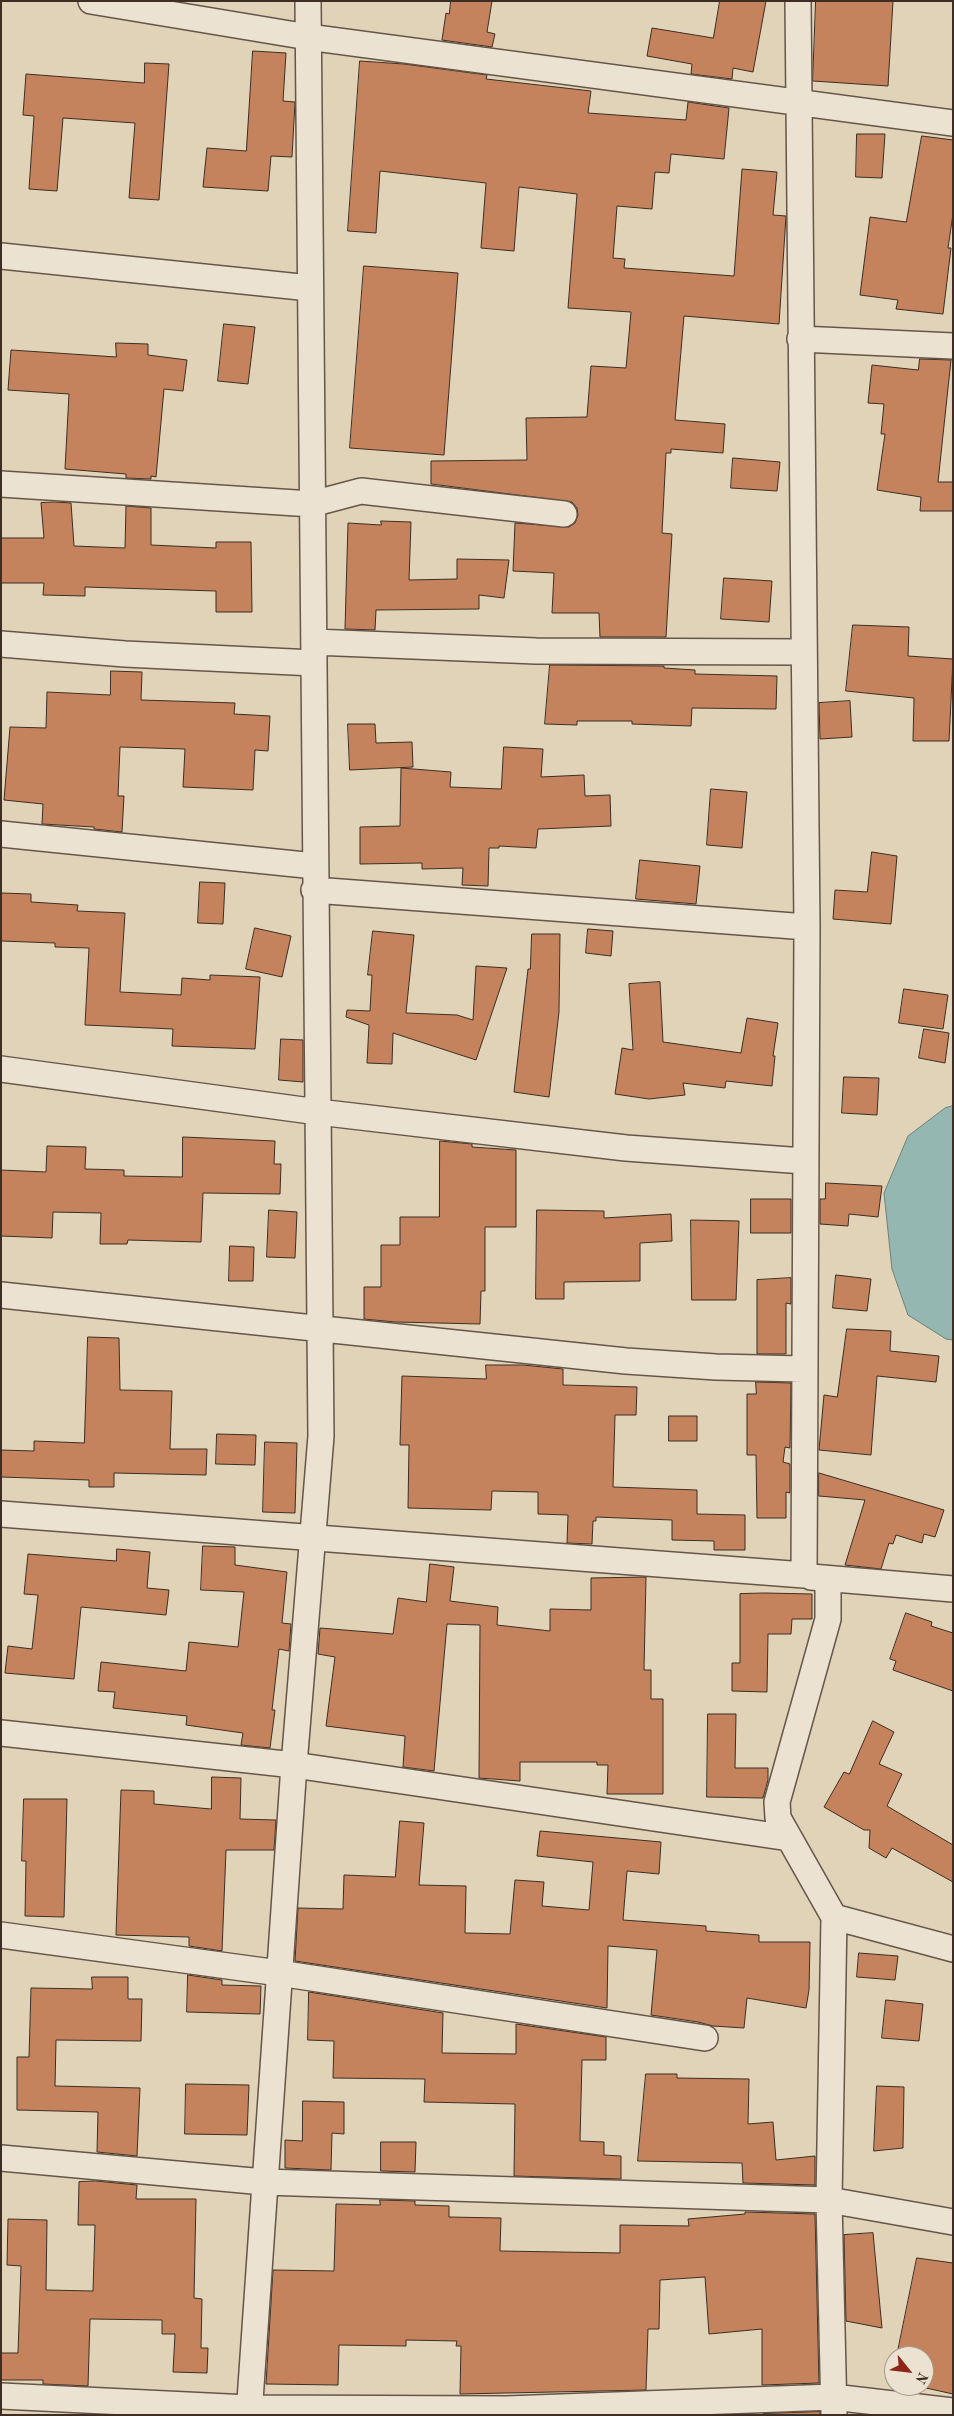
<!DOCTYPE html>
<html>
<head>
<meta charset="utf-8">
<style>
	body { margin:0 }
	#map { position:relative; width:954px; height:2416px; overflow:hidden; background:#e0d3b8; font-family:"Old Standard TT",serif }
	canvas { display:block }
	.frame { position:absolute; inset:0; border:2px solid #3d2d24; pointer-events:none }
	.north { position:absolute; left:884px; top:2346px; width:50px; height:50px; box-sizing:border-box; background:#ebe2d1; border:1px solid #a59a8c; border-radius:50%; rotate:119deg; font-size:14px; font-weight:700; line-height:20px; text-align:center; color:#3d2d24 }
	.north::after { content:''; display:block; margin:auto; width:18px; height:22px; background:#8f2418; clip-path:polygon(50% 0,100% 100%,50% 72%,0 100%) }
</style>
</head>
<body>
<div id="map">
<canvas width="954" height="2416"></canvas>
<div class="frame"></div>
<div class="north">N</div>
</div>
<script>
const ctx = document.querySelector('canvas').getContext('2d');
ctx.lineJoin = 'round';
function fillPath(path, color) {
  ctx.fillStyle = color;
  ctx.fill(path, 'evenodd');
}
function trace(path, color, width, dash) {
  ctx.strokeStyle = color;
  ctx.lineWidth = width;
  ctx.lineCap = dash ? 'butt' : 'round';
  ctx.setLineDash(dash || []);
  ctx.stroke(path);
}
const water = new Path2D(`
	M953 1106V1340L946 1339 908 1315 892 1269 884 1193 908 1136 945 1108Z`);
const building = new Path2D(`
	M451 1H492L487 32 495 34 492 47 442 40 446 13 449 14Z
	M720 1H766L753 72 733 68 732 79 691 74 692 64 647 56 652 28 713 38Z
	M816 1H893L888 86 813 81Z
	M253 51 286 53 283 101 295 102 292 157 271 156 268 191 203 187 207 148 246 151Z
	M360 61 404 64 487 75 486 79 591 91 588 113 686 120 688 102 729 108 724 159 671 154 669 173 655 172 652 209 617 206 613 258 625 259 624 268 734 276 742 169 777 172 773 215 786 216 779 324 684 316 675 420 725 424 723 453 671 449V453H666L662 533 672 534 666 637H600L599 613H552L554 573 513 571 515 523 569 527 575 523 578 515 577 508 572 502 431 484V461L527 460 526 418 587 417 591 366 626 368 631 312 568 308 577 194 519 187 514 251 481 248 486 183 380 171 376 233 348 231Z
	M145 63 169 64 159 200 129 198 135 123 63 118 57 191 29 189 34 116 23 115 26 74 144 83Z
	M857 134H885L882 178 856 177Z
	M922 136 953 140V214L948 248H951L943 314 896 309 898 300 860 295 870 217 906 222Z
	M364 266 458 273 444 455 350 448Z
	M224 324 255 327 248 384 218 381Z
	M116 343 148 344V355L187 360 183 391 164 389 156 477 151 476V479L126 478V474L65 469 69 394 8 390 11 350 116 357Z
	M920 359 951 360 938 482H953V511H920L921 497 877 490 885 434H881L884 404 868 403 872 365 918 370Z
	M733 458 780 462 777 491 731 488Z
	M55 502 71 503 74 546 125 548 126 506 151 508V545L216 548V542H251L252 612H216V591L85 587V596L43 595 44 583H1V538H44L41 503Z
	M381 521 411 522 409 580 457 579V559L509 560 504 598 479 595V609L376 610 375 630 345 629 348 523 381 525Z
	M724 578 772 581 769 622 721 619Z
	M853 625 909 627 908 656 953 659 949 741H913L914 698 846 691Z
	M550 665 664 666V668L695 670V674L777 676 776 709 692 708 691 726 632 724V721H577V725L545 724Z
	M111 671 142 672 141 700 235 703 234 714 270 716 268 751 255 750 253 790 183 787 185 749 120 747 118 796H124L122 832 94 829V827L42 824 43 804 4 800 10 727 46 728 47 692 110 695Z
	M850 701 852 737 820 739 819 703Z
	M348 724H375L376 743 412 742 413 767 350 770Z
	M504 747 543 749 541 777 584 775 585 796 610 795 611 826 538 829 536 848 499 846V848H489L488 886 462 885 463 868 422 869V863L360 864V827L400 826 401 768 451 772 450 787 501 789Z
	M711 789 747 792 742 848 707 845Z
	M872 852 897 856 891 924 833 919 835 890 867 892Z
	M640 860 700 866 696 904 636 899Z
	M200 882 225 883 223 924 198 923Z
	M1 893 31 894V902L78 905 77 911 125 913 120 992 181 995 182 978 210 980V975L260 977 255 1049 172 1046 173 1029 85 1025 89 948 55 947V943L1 941Z
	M255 928 291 936 282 977 246 969Z
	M588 929 613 931 611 956 586 953Z
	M373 931 414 935 406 1013 457 1015 473 1020 476 966 507 968 476 1060 393 1033 392 1064 367 1063 369 1025 346 1017 347 1010 370 1011 372 975H368Z
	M532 934H560L559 1012 549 1097 514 1092 528 969H530Z
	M660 982 663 1042 741 1053 747 1018 778 1023 773 1056H775L772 1086 726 1081 725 1088 683 1083 685 1095 649 1099 615 1094 622 1048 633 1050 629 984Z
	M904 989 948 995 943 1029 899 1023Z
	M924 1029 949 1033 945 1063 919 1058Z
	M281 1039 303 1040V1082L279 1080Z
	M844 1077 879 1078 877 1115 842 1113Z
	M183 1137 275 1141 274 1164H281L280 1194 203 1193 201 1242 128 1240 127 1244H100L101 1213 53 1212 52 1238 1 1236V1170L46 1172 47 1146 86 1147 85 1169 124 1170V1176L182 1177Z
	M440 1141 472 1144V1147L516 1150V1227H485V1291H481L480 1324 395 1322 364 1319V1287H381V1245H400V1217H439Z
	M826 1183 882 1186 878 1217 849 1214 848 1226 820 1224V1199H825Z
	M751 1199H791V1233H751Z
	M269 1210 297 1212 295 1258 267 1257Z
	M537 1210 604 1211V1218L671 1214 672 1241 640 1243V1281L564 1282V1299H536Z
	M691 1220 739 1221 736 1300H692Z
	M230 1246 254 1247 253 1281H229Z
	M836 1275 871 1279 867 1311 833 1308Z
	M791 1278V1304L786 1303V1354H757V1280Z
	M847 1329 891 1331 890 1351 939 1356 936 1382 877 1376 871 1455 819 1450 824 1395 837 1397Z
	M88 1337 119 1338 120 1390 172 1391 170 1449H207L206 1475 114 1473V1487H89V1480L1 1477V1450L34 1451V1441L84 1443Z
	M486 1365H523L563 1369V1385L637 1387 636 1415H615L613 1487 697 1490V1514L745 1515V1550H714V1541L672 1540V1520L596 1517V1521H593L592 1544 567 1543 568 1515 538 1514V1492L492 1491 491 1510 408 1508 409 1445H400L402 1376 486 1379Z
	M756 1382 791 1383 790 1448 785 1447 783 1462 790 1464V1493L786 1492V1518H757L756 1455H747V1394H756Z
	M669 1416H697V1441H669Z
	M217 1434 256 1435 255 1465 216 1464Z
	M265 1442 297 1443 295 1513 263 1512Z
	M819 1473 944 1510 935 1537 924 1534 922 1543 896 1535 893 1544 889 1543 881 1569 845 1565 865 1500 819 1496Z
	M203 1546 235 1547V1565L287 1572 282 1623 291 1624 289 1651 279 1649 272 1710H275L270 1748 241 1745 243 1733 186 1725 187 1716 113 1708 115 1692 98 1691 101 1662 186 1671 189 1642 238 1647 244 1592 201 1590Z
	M117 1549 150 1552 147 1588 169 1590 166 1615 81 1607 74 1679 5 1673 8 1646 32 1649 38 1595 24 1594 28 1554 116 1561Z
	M430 1564 454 1567 450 1601 498 1607 497 1625 550 1631V1609L591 1610V1578L646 1577 644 1670H651V1699H663V1794H607L608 1765H597V1762H520V1781L479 1778 480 1625 447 1624 434 1771 403 1767 405 1736 326 1726 335 1657 318 1654 320 1628 393 1634 398 1598 426 1602Z
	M765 1593 812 1594V1619H792L791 1634H768L767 1692 732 1691V1663H740V1594Z
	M906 1613 932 1622 931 1626 953 1633V1691L893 1670 896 1661 890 1659Z
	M708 1714H736L735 1768H768V1780L763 1798 707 1797Z
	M873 1721 894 1732 879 1764 902 1774 887 1806 953 1845V1882L892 1848 886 1858 869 1848 870 1830H864L824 1807 844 1772 849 1774Z
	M212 1777 241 1778 240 1819 276 1820 274 1850H226L222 1951 189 1946V1937L116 1935 121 1790 154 1791V1804L211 1809Z
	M24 1799H67L64 1917 25 1916 26 1861H22Z
	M400 1821 424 1823 419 1885 466 1886 465 1933 510 1934 515 1880 544 1882 542 1906 589 1910 593 1862 537 1856 540 1831 661 1842 659 1874 627 1871 623 1920 706 1926V1931L759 1935V1942H810L809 1990 806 2008 747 1998 744 2028 713 2026 698 2022 651 2015 657 1950 608 1946 607 2008 295 1961 298 1908 343 1909 344 1875 395 1877Z
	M859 1953 898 1956 895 1980 857 1977Z
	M188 1975 222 1980V1985L261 1986 260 2014 187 2012Z
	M92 1977H128V1999H142L141 2041 56 2040 55 2086 140 2088 137 2156 97 2152 98 2112 17 2110V2057H29L31 1988 92 1989Z
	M309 1992 443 2013 442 2053 516 2054V2024L606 2037V2060H582L580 2141 604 2142V2155L621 2156V2179L514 2176 515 2104 424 2102 425 2079 333 2078 334 2041 308 2040Z
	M886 2000 923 2004 919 2041 882 2038Z
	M646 2074H677V2078L749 2079 748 2124 773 2122 776 2160 815 2156V2185L743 2183 742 2163 638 2161Z
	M186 2084 249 2085 247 2135 185 2134Z
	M877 2086 904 2087 903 2148 874 2151Z
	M303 2101 344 2102V2134L332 2133 331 2170 285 2168V2140L302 2141Z
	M381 2142H416L415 2172 381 2171Z
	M96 2181 137 2185 136 2199H196L194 2298 202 2299 201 2348H208L207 2373 173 2372 175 2334H162V2320L90 2319 88 2386 43 2384V2380H1V2353H18L21 2266 7 2265 8 2219 47 2220 46 2290 93 2291 95 2225H78L79 2182Z
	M380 2200 415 2201V2205L449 2206V2217L501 2218 500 2251 620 2253V2225L689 2226 688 2219 745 2214V2212L815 2214 819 2383 762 2385V2329L709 2334 705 2277 660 2280 659 2329H648L646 2390 460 2394 461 2346H456L457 2341 406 2340V2346L339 2345 338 2385 266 2384 273 2270 334 2271 336 2204 380 2205Z
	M873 2233 882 2328 846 2321 844 2235Z
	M917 2258 953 2263V2394L917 2386H924V2356H897Z
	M820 2412V2415H763V2414Z`);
const street = new Path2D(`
	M91 1 308 37 953 123
	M1 256 310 288
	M800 339 953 346
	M1 484 312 504 361 491 564 514
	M314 642 536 651 803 652
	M1 644 125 654 314 663
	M1 834 315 866
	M314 890 807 927
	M1 1069 318 1112 626 1148 804 1161
	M1 1295 626 1361 716 1367 803 1369
	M1 1514 804 1575 807 927 798 1
	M811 1577 953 1589
	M828 1580V1619L777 1802 778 1818 834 1917 829 2200 834 2415
	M1 1733 294 1765 789 1838
	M834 1917 953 1949
	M1 1935 279 1973 705 2038
	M1 2158 264 2182 829 2200 953 2222
	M1 2396 249 2408 507 2409 833 2397 953 2411
	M249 2415 294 1765 321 1436 308 1`);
fillPath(water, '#94b7b1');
trace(water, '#718079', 1);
fillPath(building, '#c4835c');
trace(building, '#3d2d24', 1);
trace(street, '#665649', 28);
trace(street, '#ebe2d1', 25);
</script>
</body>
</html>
